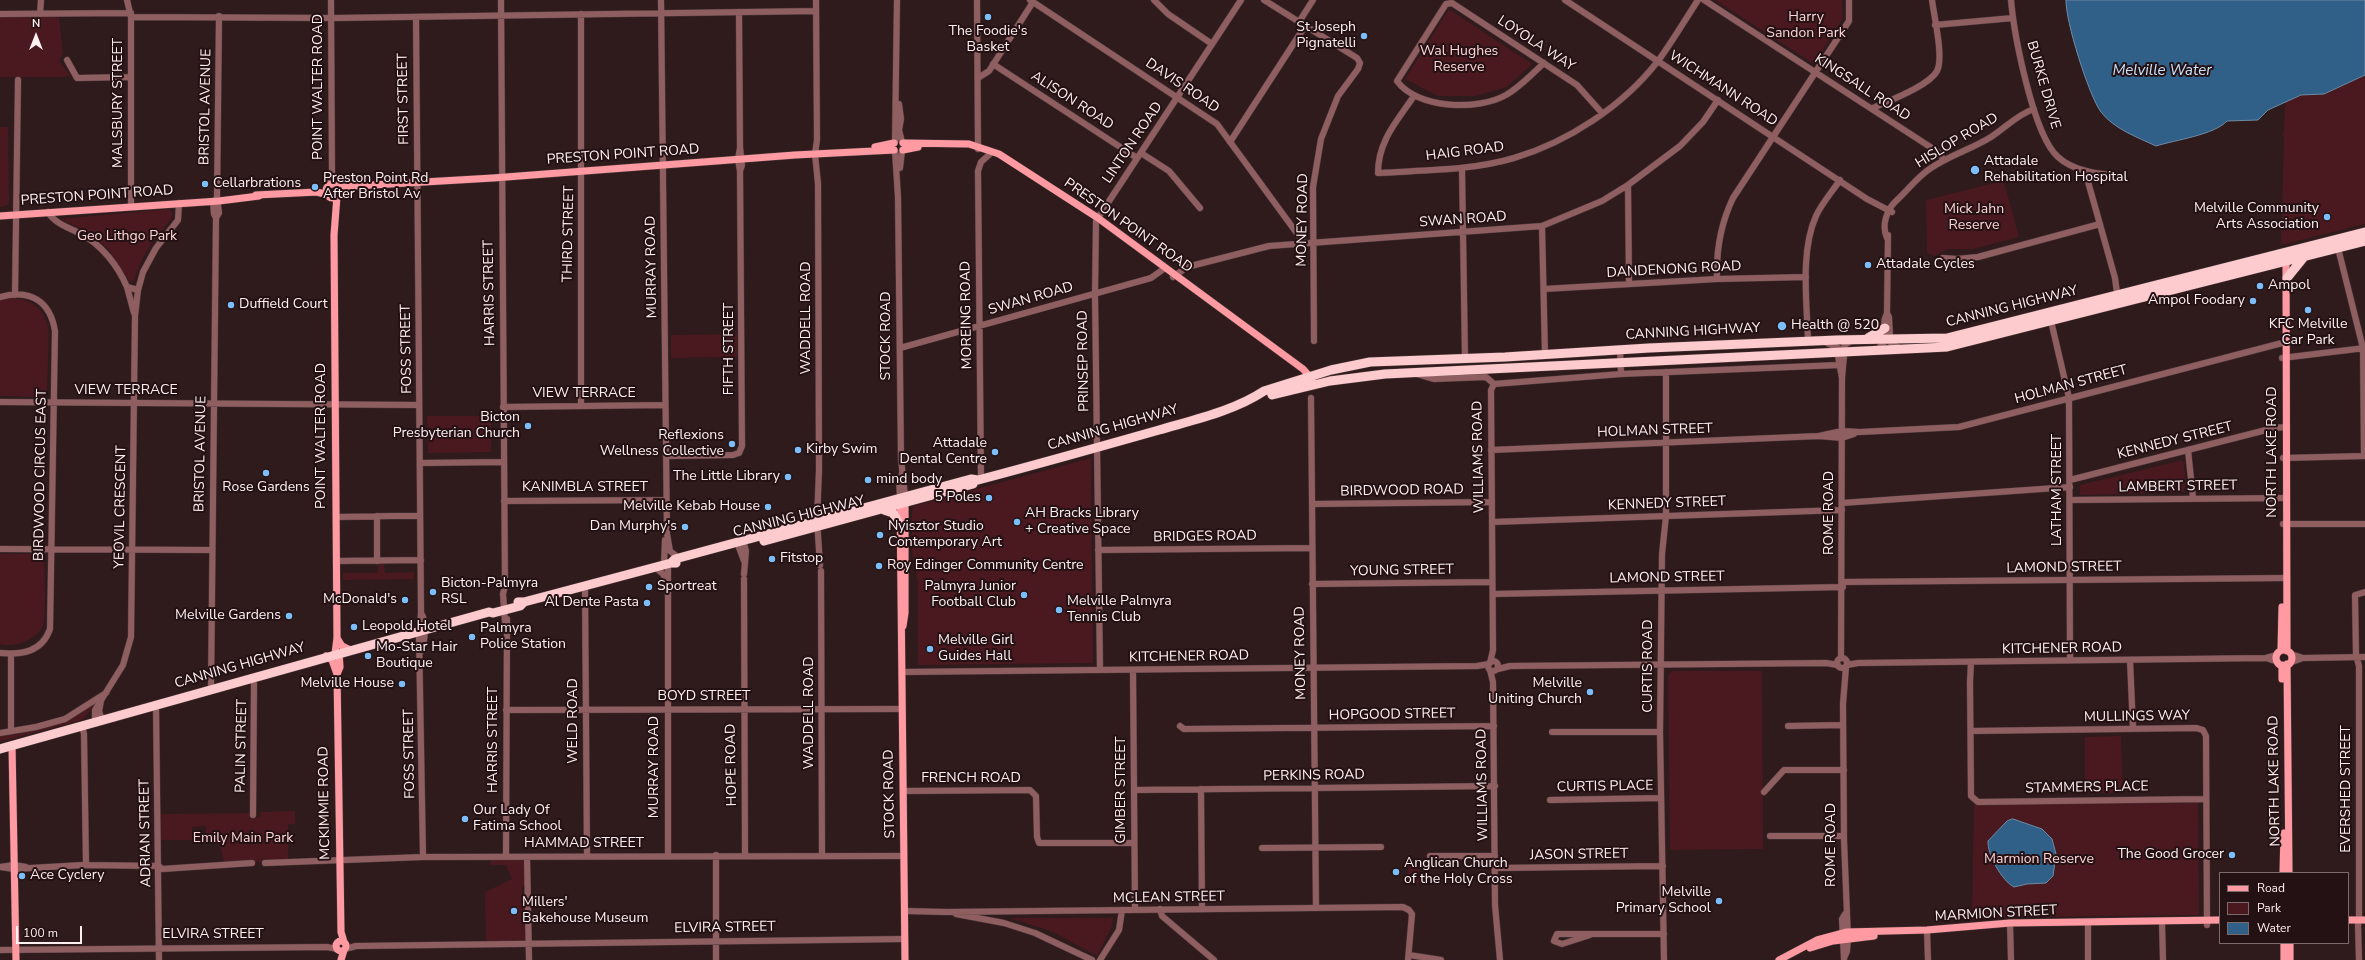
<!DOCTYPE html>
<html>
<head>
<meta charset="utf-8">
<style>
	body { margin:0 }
	#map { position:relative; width:2365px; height:960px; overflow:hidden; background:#2f1b1c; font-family:"Nunito Sans",sans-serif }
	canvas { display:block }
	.legend { position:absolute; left:2219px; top:872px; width:130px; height:72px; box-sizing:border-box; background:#241113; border:1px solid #7b6a6b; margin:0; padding:5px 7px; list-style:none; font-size:12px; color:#feeff0 }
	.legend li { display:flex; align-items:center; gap:8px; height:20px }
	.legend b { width:20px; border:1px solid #7b6a6b }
	.north { position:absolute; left:16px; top:16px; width:40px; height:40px; -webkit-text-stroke:3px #241113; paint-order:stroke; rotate:0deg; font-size:11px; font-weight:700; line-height:16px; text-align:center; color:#feeff0 }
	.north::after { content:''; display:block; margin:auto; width:14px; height:18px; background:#feeff0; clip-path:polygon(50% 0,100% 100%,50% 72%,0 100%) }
	.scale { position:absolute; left:16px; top:926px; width:66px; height:18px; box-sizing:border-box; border:2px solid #feeff0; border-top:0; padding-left:5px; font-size:12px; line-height:14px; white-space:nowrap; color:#feeff0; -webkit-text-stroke:3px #241113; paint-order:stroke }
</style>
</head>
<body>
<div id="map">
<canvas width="2365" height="960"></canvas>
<ul class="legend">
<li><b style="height:5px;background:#ff9aa2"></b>Road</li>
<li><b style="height:11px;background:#49191f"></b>Park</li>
<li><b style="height:11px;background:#305f87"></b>Water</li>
</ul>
<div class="north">N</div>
<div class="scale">100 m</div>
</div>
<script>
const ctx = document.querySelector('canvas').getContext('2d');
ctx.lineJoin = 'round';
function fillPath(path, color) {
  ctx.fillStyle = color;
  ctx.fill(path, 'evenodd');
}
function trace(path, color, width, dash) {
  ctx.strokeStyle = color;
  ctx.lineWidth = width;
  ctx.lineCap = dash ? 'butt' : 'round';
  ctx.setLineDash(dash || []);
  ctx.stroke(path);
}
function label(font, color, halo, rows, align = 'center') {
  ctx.font = font + ' "Nunito Sans",sans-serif';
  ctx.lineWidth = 4;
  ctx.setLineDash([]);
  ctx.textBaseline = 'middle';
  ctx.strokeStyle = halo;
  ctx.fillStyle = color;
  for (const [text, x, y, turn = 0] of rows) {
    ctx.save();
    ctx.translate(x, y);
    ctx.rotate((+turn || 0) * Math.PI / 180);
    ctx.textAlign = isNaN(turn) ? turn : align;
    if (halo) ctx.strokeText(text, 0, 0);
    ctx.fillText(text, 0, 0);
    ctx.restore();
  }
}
const green = new Path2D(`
	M1715 0H1842L1843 18 1814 64Z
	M1449 9 1532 64 1507 87 1475 96H1438L1405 79Z
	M0 17H59L63 53 59 61 70 75 63 77H0Z
	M2365 75V224L2281 245 2284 138 2282 134 2284 132 2285 102 2301 94H2324Z
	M0 127H8L9 202 8 205 0 207Z
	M2003 178 2019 237 1973 249H1947L1935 256 1927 253 1926 200 1998 182Z
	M170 209 173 214 172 218C154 240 142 253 134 281L130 282 107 248 90 233 60 219Z
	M13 298C35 300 44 309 49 331L47 392 43 397 0 396V299Z
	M737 334V357L671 358V335Z
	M427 416H491V452L428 453Z
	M1091 458 1093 663 918 665V583L912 550V511L914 506Z
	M2183 460 2186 483 2183 492 2080 495V485Z
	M0 554H44C44 567 47 617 43 626 36 640 15 648 0 644Z
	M378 563H384L385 573 414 572V579L343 580V573H378Z
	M1672 671H1762L1763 849 1670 850 1668 675Z
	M97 699V703L82 720 0 742V734L49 725Z
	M2121 736 2123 793H2085V737Z
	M2198 802 2199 915 2013 917 1972 920 1974 803Z
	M295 811V824H288V861L224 863 220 844H214V838H206V826L192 827V840H161V814L251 813V817H260V812Z
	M491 860H521L525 863 526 886H522V898H526V939L522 942H486L485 892 512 879 506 865H490Z
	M1408 862H1419V883L1408 884Z
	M1010 918H1113L1112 926 1097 956 1053 932Z`);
const water = new Path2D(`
	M2066 0H2365V75L2324 94 2301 95 2268 110 2258 120 2227 121C2214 135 2175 140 2156 146 2137 137 2114 129 2101 112 2089 96 2065 20 2066 0Z
	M2013 819 2042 829 2052 839 2056 854 2053 876 2046 883 2027 884 2014 887C2002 881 1987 854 1988 841L2007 821Z`);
const minor = new Path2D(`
	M127 0 131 17V206
	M501 0 505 586 503 594 505 622
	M661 0 667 534 670 551 679 558
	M816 0 817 140 815 154 818 184 819 470 817 520 820 565
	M977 0 978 149
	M1030 0 1217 124 1304 243
	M1154 0 1168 14 1212 44
	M1264 0 1357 58 1360 63 1358 69 1338 96 1321 139 1313 187 1314 341
	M1565 0 1867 199 1892 212
	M1704 0 1938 152 1944 160
	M2011 0C2014 34 2033 135 2058 157 2073 171 2098 174 2118 176
	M0 14 131 13
	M40 14 41 0
	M581 14V406
	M131 17 335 18 816 11
	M416 17 421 613 419 636 423 857
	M1299 22 1313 0
	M1935 25 2013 18
	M67 60 77 78 131 77
	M1544 63C1532 74 1520 87 1506 95 1478 111 1417 109 1397 81L1446 4 1452 3 1577 85 1602 113
	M993 64 1137 158
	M978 78 989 71 1033 2
	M1414 96C1397 121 1378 141 1378 173 1423 170 1470 171 1514 158 1568 142 1623 106 1658 61 1672 42 1685 20 1698 0
	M899 104 901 119 899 130 902 142
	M1873 108C1888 101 1929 86 1937 71 1944 58 1934 16 1932 0
	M895 142 897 0
	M1230 142 1305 26
	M740 148 738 159 740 171
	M895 151 898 197 901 459 905 496
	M1141 153 1169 171 1200 208
	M900 168 902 151
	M1462 168 1465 359
	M2085 171 2115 278 2117 293 2121 296
	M329 185 332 174 331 0
	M1628 185 1629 284
	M48 212C55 224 70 228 81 234 102 245 118 266 127 287L138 290
	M216 218 214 214 213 202 217 198 219 16
	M1542 226 1545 355
	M1887 238C1881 225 1887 209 1897 200 1909 189 1917 177 1931 168 1950 155 1972 149 1991 137 2005 128 2018 114 2034 109
	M2338 248 2363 348 2364 456
	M1943 258 1957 259 1978 257 2100 224
	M1173 277 1187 267 1269 246 1542 226 1602 201 1628 185 1680 146 1703 122 1718 100
	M1717 279C1716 250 1720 225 1733 198L1849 21V0
	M127 287 134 313
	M1544 289 1717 279 1806 277
	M15 295 18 80
	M0 297C31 289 50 301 55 331L50 629C42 652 22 655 0 653
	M1887 313C1881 325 1884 343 1898 347
	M2051 321 2069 398 2070 660
	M1808 341C1807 303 1800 251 1816 216 1822 203 1832 192 1840 180
	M1825 342 1838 348 1844 356 1842 378 1841 658
	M900 348 1151 278 1165 268
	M1620 349 1621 374
	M1877 350 1890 336 1889 317 1887 313 1888 235
	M2282 358 2365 348
	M1417 374 1434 379 1486 377 1494 384
	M1842 378 1838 356 1846 344 1853 340
	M1494 384 1621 374 1839 365
	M1311 398 1316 908
	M0 402 419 405
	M503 407 665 405
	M1819 436 1842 431 1860 432 1959 427 2286 342
	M1491 450 1819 436 1842 438 1854 434
	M2188 450 2193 498
	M666 456 733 455 739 453 742 446 740 171 742 165 740 147 739 12
	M2283 458 2365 456
	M420 463 504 462
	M981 479 978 171 981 162 990 154
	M2070 480 2274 428 2286 427
	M900 497 899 480 902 474
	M2070 500 2286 498
	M504 501 666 500
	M1842 503 2070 487
	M1312 504 1492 502
	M377 516V561
	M394 516H420
	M336 517 392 516
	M1492 522 1842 510
	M2283 524H2365
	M743 540 746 551 744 574
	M737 542 744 561
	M0 549 211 550
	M1098 550 1312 548
	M336 561 421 560
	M664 564 665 540
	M655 567 663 574 667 582
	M821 571 822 855
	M744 579 745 855
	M1842 582 2287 578
	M1312 584 1492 582
	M585 586 587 856
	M1493 594 1843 587
	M421 651C425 642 427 621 421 613
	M2291 654 2303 658
	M1837 663a5 5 0 1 1 10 0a5 5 0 1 1-10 0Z
	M2266 658 2278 662
	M2130 660 2133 729
	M1488 666a5 5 0 1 1 10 0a5 5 0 1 1-10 0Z
	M1971 662 1970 682 1971 796 1978 802 2206 799
	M1490 663 1493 650 1491 390 1494 384
	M2289 663 2303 658 2365 657
	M1847 665 1858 663 2266 658 2277 655
	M1498 669 1510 666 1826 663 1838 665
	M1100 670 1095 294 1096 221 1241 0
	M1133 670 1135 910
	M1490 670 1493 682 1495 905 1500 960
	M902 672 1477 666 1489 664
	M252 677 254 684 253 815
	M211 689 216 218 219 213 217 198
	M101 701 99 711 102 720
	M156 705 159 960
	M506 710 902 709
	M95 722V710L123 665 131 637 135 316 138 290 143 272 156 248 178 220 179 203
	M82 726 84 734 86 865
	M1180 726 1184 729 1494 726
	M1788 726 1843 725
	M11 730V654
	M1971 731 2196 728 2203 730 2206 736 2207 925
	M1552 732H1660
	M0 733 36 727 65 719 106 693
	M1201 789 1202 909
	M1134 790 1495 786
	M903 791 1030 790 1036 796 1037 837 1039 843H1134
	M1764 792 1784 770H1844
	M1550 800 1661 798
	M1770 836H1844
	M1262 848 1381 847
	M716 855V960
	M668 856V563
	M1430 856H1495
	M506 857 507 619
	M527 857 529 960
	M265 863 423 857 904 856
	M0 867 14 869 83 865 159 866 162 869 252 863
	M0 867 14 865 26 867
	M1496 868 1663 866
	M1160 909 1162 916 1214 960
	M905 911 947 912 1403 907 1409 910 1412 914 1408 960
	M956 914 1004 923 1035 933 1092 960
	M2359 920V666L2356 655 2355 595 2365 592
	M2088 922V960
	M2162 922 2163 960
	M2010 923 2011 960
	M2358 924 2359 960
	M1927 930 1928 960
	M1590 935 1562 944 1554 941 1557 934H1664
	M345 949 356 946 905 939
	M0 950 327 947 337 949
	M1409 955 1441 960
	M1844 958 1847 951 1848 938 1844 840 1843 704 1846 667
	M1844 959 1842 919 1845 914
	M1100 960 1119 930 1122 910
	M1664 960 1660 732 1662 554 1666 516V372`);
const major = new Path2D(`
	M903 143 969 144 999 154 1098 218 1303 369 1312 379
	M875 147 894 143
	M903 150 918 147
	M326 191a7 7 0 1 1 14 0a7 7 0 1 1-14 0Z
	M338 187 493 178 795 155 894 150
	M256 195 317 192 328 195
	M0 216 219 201 259 196
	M2286 257 2287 651
	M900 500 905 960
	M903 626 905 613V499
	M337 638 342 646 350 650
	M2281 650 2282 607
	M2276 658a8 8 0 1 1 16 0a8 8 0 1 1-16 0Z
	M335 654 337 638 334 235 337 196
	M326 656 332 660 337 674 341 932 344 942
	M2287 664 2289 873
	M2282 665V679
	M337 674 340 667 339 653
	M12 745 16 960
	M2283 873 2284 833
	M2348 920H2365
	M336 946a5 5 0 1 1 10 0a5 5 0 1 1-10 0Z
	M2284 943V960
	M2290 943V960
	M1810 948 1833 941 1874 936
	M341 960 344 950
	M1779 960 1817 940 1847 932 1927 930 2010 923 2220 920`);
const highway = new Path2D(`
	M2287 278 2304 257
	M1868 338 1885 328
	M1272 395 1330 381 1385 374 1947 347 2365 241
	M884 510 893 513 900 525
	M764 541 973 484
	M671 563 675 559 971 479 978 480C1039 464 1099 447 1159 430 1193 420 1234 411 1264 391L1331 370 1370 362 1505 357 1649 348 1837 340 1947 338 2365 232
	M518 602H524L671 563H676
	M0 749 489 612 493 613 520 606 524 602`);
const markers = [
	[988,17,4,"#7bbef9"],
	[1364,36,4,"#7bbef9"],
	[1975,170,5,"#7bbef9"],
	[205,184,4,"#7bbef9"],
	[315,187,4,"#7bbef9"],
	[2327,217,4,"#7bbef9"],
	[1868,265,4,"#7bbef9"],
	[2260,286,4,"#7bbef9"],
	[2253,301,4,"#7bbef9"],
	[231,305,4,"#7bbef9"],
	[2308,310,4,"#7bbef9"],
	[1782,326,5,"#7bbef9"],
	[528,426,4,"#7bbef9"],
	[732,444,4,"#7bbef9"],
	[798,450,4,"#7bbef9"],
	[995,452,4,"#7bbef9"],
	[266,473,4,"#7bbef9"],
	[788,477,4,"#7bbef9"],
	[868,480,4,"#7bbef9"],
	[989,498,4,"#7bbef9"],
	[768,507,4,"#7bbef9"],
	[1017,522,4,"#7bbef9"],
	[685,527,4,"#7bbef9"],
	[880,535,4,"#7bbef9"],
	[772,559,4,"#7bbef9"],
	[879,566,4,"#7bbef9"],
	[649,587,4,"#7bbef9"],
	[433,592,4,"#7bbef9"],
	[1024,595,4,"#7bbef9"],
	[405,600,4,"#7bbef9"],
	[647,603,4,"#7bbef9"],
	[1059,610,4,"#7bbef9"],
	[289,616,4,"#7bbef9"],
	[354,627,4,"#7bbef9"],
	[472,637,4,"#7bbef9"],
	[930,649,4,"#7bbef9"],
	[368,656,4,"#7bbef9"],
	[402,684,4,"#7bbef9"],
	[1590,692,4,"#7bbef9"],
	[465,819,4,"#7bbef9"],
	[2232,855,4,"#7bbef9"],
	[1396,872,4,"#7bbef9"],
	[22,876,4,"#7bbef9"],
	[1719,901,4,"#7bbef9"],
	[514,911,4,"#7bbef9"]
];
const parkNames = [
	["Harry",1806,18],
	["Sandon Park",1806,34],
	["Wal Hughes",1459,52],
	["Reserve",1459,68],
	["Mick Jahn",1974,210],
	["Reserve",1974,226],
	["Geo Lithgo Park",127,237],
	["Emily Main Park",243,839],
	["Marmion Reserve",2039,860]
];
const poiNames = [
	["St Joseph",1356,28,"right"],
	["Pignatelli",1356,44,"right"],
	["The Foodie's",988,32,"center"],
	["Basket",988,48,"center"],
	["Attadale",1984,162],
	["Rehabilitation Hospital",1984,178],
	["Preston Point Rd",323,179],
	["After Bristol Av",323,195],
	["Cellarbrations",213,184],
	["Melville Community",2319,209,"right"],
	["Arts Association",2319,225,"right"],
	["Attadale Cycles",1876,265],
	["Ampol",2268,286],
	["Ampol Foodary",2245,301,"right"],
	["Duffield Court",239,305],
	["KFC Melville",2308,325,"center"],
	["Car Park",2308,341,"center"],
	["Health @ 520",1791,326],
	["Bicton",520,418,"right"],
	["Presbyterian Church",520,434,"right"],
	["Reflexions",724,436,"right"],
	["Wellness Collective",724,452,"right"],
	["Attadale",987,444,"right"],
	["Dental Centre",987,460,"right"],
	["Kirby Swim",806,450],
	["The Little Library",780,477,"right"],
	["mind body",876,480],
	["Rose Gardens",266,488,"center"],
	["5 Poles",981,498,"right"],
	["Melville Kebab House",760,507,"right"],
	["AH Bracks Library",1025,514],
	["+ Creative Space",1025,530],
	["Dan Murphy's",677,527,"right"],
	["Nyisztor Studio",888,527],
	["Contemporary Art",888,543],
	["Fitstop",780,559],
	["Roy Edinger Community Centre",887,566],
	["Bicton-Palmyra",441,584],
	["RSL",441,600],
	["Sportreat",657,587],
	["Palmyra Junior",1016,587,"right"],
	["Football Club",1016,603,"right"],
	["McDonald's",397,600,"right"],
	["Melville Palmyra",1067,602],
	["Tennis Club",1067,618],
	["Al Dente Pasta",639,603,"right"],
	["Melville Gardens",281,616,"right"],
	["Leopold Hotel",362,627],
	["Palmyra",480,629],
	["Police Station",480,645],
	["Melville Girl",938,641],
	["Guides Hall",938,657],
	["Mo-Star Hair",376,648],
	["Boutique",376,664],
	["Melville House",394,684,"right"],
	["Melville",1582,684,"right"],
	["Uniting Church",1582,700,"right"],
	["Our Lady Of",473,811],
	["Fatima School",473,827],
	["The Good Grocer",2224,855,"right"],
	["Anglican Church",1404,864],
	["of the Holy Cross",1404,880],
	["Ace Cyclery",30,876],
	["Melville",1711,893,"right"],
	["Primary School",1711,909,"right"],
	["Millers'",522,903],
	["Bakehouse Museum",522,919]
];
const streetNames = [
	["LOYOLA WAY",1536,44,33],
	["BURKE DRIVE",2043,85,74],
	["DAVIS ROAD",1182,86,34],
	["POINT WALTER ROAD",319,87,-90],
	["KINGSALL ROAD",1862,88,33],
	["WICHMANN ROAD",1723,89,33],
	["FIRST STREET",404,99,-91],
	["ALISON ROAD",1072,101,33],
	["MALSBURY STREET",119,103,-90],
	["BRISTOL AVENUE",206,107,-89],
	["HISLOP ROAD",1957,141,-31],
	["LINTON ROAD",1133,143,-56],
	["HAIG ROAD",1465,152,-7],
	["PRESTON POINT ROAD",623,155,-4],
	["PRESTON POINT ROAD",97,196,-4],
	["MONEY ROAD",1303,220,-89],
	["SWAN ROAD",1463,220,-4],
	["PRESTON POINT ROAD",1128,226,35],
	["THIRD STREET",569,234,-89],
	["MURRAY ROAD",652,267,-91],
	["DANDENONG ROAD",1674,270,-3],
	["HARRIS STREET",490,293,-91],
	["SWAN ROAD",1031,299,-16],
	["CANNING HIGHWAY",2012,307,-14],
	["MOREING ROAD",967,315,-91],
	["WADDELL ROAD",807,318,-90],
	["CANNING HIGHWAY",1693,332,-3],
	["STOCK ROAD",887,336,-90],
	["FOSS STREET",407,349,-91],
	["FIFTH STREET",730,349,-90],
	["PRINSEP ROAD",1084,361,-91],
	["HOLMAN STREET",2071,385,-15],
	["VIEW TERRACE",126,391],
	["VIEW TERRACE",584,394],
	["CANNING HIGHWAY",1113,428,-16],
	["HOLMAN STREET",1655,431,-2],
	["POINT WALTER ROAD",322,436,-90],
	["KENNEDY STREET",2175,441,-14],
	["NORTH LAKE ROAD",2273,452,-90],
	["BRISTOL AVENUE",201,454,-89],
	["WILLIAMS ROAD",1479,457,-91],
	["BIRDWOOD CIRCUS EAST",41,475,-89],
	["LAMBERT STREET",2178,487,-1],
	["KANIMBLA STREET",585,488],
	["LATHAM STREET",2058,490,-90],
	["BIRDWOOD ROAD",1402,491,-1],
	["KENNEDY STREET",1667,504,-2],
	["YEOVIL CRESCENT",121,507,-89],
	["ROME ROAD",1830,513,-90],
	["CANNING HIGHWAY",799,517,-14],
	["BRIDGES ROAD",1205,537,-1],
	["LAMOND STREET",2064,568,-1],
	["YOUNG STREET",1402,571,-1],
	["LAMOND STREET",1667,578,-1],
	["KITCHENER ROAD",2062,649,-1],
	["MONEY ROAD",1301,653,-91],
	["KITCHENER ROAD",1189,657,-1],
	["CANNING HIGHWAY",240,666,-16],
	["CURTIS ROAD",1649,666,-90],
	["BOYD STREET",704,697],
	["WADDELL ROAD",810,713,-90],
	["HOPGOOD STREET",1392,715,-1],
	["MULLINGS WAY",2137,717,-1],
	["WELD ROAD",574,721,-90],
	["HARRIS STREET",494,740,-90],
	["PALIN STREET",242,746,-89],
	["FOSS STREET",410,754,-91],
	["HOPE ROAD",732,765,-91],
	["MURRAY ROAD",655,767,-90],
	["PERKINS ROAD",1314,776,-1],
	["FRENCH ROAD",971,779],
	["NORTH LAKE ROAD",2275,781,-91],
	["WILLIAMS ROAD",1483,785,-91],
	["CURTIS PLACE",1605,787,-1],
	["STAMMERS PLACE",2087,788,-1],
	["EVERSHED STREET",2347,789,-90],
	["GIMBER STREET",1122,790,-90],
	["STOCK ROAD",890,794,-91],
	["MCKIMMIE ROAD",325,803,-91],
	["ADRIAN STREET",146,833,-91],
	["HAMMAD STREET",584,844],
	["ROME ROAD",1832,845,-90],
	["JASON STREET",1579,855,-1],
	["MCLEAN STREET",1169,898,-1],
	["MARMION STREET",1996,914,-3],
	["ELVIRA STREET",725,928,-1],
	["ELVIRA STREET",213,935]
];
const waterNames = [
	["Melville Water",2162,71]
];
fillPath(green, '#49191f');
fillPath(water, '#305f87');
trace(water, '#6e8aa6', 1);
trace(minor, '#4c393a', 7);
trace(major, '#4c393a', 8);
trace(highway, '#4c393a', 10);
trace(minor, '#8f5e61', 6);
trace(major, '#ff9aa2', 7);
trace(highway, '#fdcbce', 9);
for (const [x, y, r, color] of markers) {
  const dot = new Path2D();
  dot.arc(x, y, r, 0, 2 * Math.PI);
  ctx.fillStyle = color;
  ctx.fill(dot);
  trace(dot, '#241113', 1.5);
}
label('14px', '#fdd5d7', '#241113', parkNames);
label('14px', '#feeff0', '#241113', poiNames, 'left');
label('14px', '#feeff0', '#241113', streetNames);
label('italic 15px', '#c9e4fd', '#241113', waterNames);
</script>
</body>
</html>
